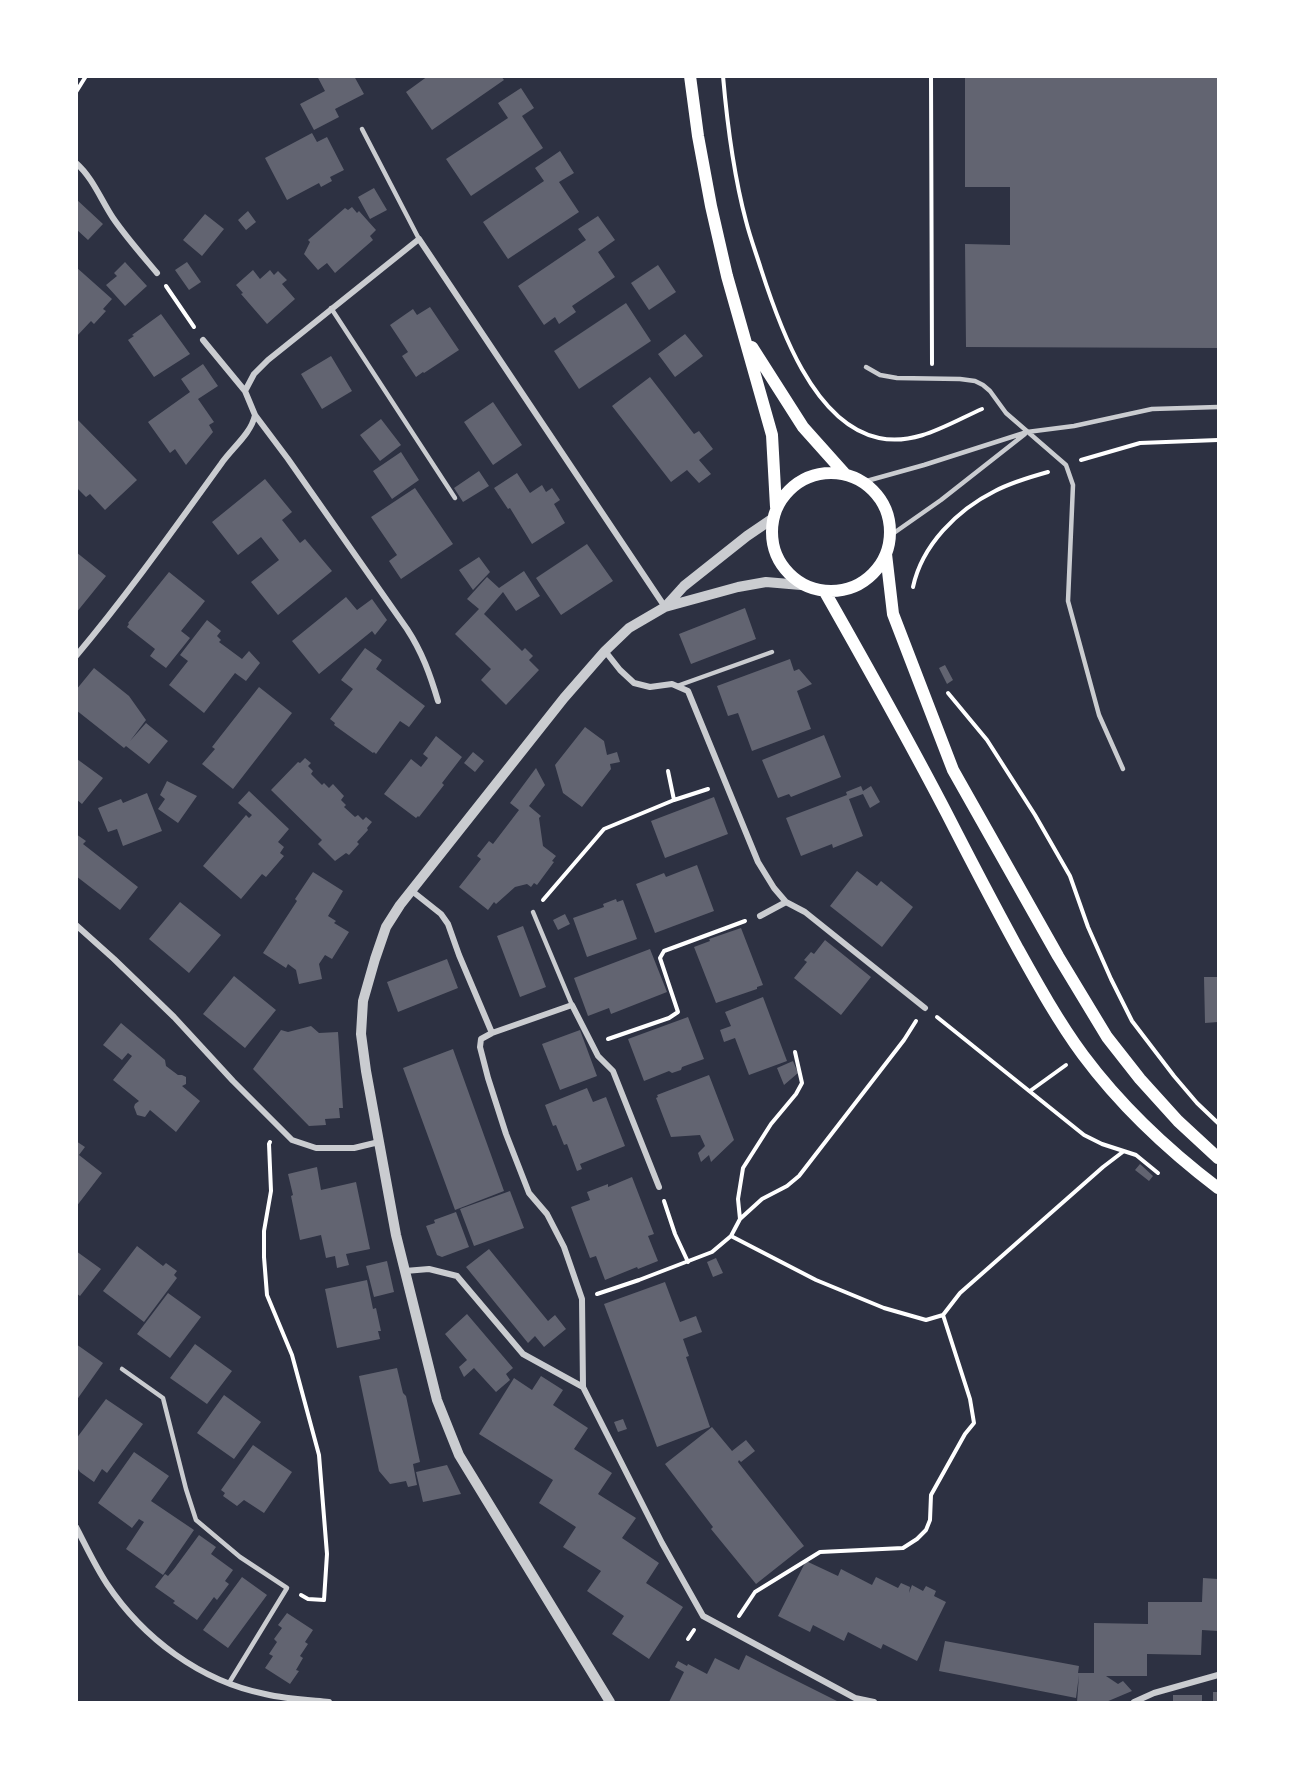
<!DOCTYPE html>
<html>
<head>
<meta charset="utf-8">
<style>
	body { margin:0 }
	#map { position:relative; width:1295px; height:1779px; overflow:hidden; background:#2d3142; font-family:Montserrat,sans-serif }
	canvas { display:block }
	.frame { position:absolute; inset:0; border:78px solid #fff; pointer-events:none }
</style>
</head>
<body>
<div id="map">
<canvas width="1295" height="1779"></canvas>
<div class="frame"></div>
</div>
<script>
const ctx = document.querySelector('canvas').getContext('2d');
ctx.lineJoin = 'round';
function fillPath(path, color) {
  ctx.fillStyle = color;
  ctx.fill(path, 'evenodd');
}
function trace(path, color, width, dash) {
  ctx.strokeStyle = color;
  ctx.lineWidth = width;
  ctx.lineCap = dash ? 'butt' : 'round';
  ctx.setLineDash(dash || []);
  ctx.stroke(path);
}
const building = new Path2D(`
	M317 76H354L364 94 335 109 339 117 314 130 300 104 325 91Z
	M428 76H501L504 80 432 130 406 92Z
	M965 76H1218V348L966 347 965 244 1010 245V187H965Z
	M521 88 534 108 522 116 543 148 471 196 446 159 508 118 498 103Z
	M312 133 317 142 327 137 344 170 330 177 332 181 321 187 319 183 287 200 265 158Z
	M560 151 574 173 559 182 579 212 508 259 483 222 544 181 535 168Z
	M374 188 387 210 370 219 358 197Z
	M76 199 103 224 88 240 76 229Z
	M352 207 357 213 359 211 376 230 370 236 373 240 335 273 327 263 318 270 304 254 310 242 308 240 345 208 348 210Z
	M248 211 256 222 246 230 238 220Z
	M205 214 224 229 202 256 183 240Z
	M598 216 615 240 598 252 615 277 572 306 576 312 559 324 555 317 544 325 518 286 586 240 578 229Z
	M125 262 147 286 125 306 106 285 117 276 114 273Z
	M187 262 201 282 189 290 175 270Z
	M658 265 676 292 649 310 631 283Z
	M76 267 112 299 103 309 106 311 94 324 91 321 76 337Z
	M253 270 260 279 270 270 274 275 278 271 287 280 282 284 295 299 267 324 241 294 243 293 236 285Z
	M626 303 651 341 579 389 554 351Z
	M430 307 459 350 424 373 423 372 416 377 402 356 408 352 390 325 413 309 417 315Z
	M161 314 190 354 154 377 128 340 134 336 132 335Z
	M685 334 703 356 675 377 658 354Z
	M331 356 352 391 322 409 301 374Z
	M203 364 218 386 198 399 214 422 209 425 213 432 186 465 175 449 170 453 148 422 190 392 181 379Z
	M650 377 694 434 699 431 713 449 699 460 711 474 699 483 687 470 671 482 612 406Z
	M493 402 522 445 493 465 464 422Z
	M76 418 137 480 105 510 90 494 86 497 76 487Z
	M381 419 401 445 380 461 360 435Z
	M401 452 419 480 392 499 373 471Z
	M479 471 489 486 463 502 454 488Z
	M517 473 530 493 542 485 546 492 552 488 560 500 554 504 565 523 532 544 510 508 508 509 494 488Z
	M265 479 292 512 282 520 300 543 305 539 332 571 278 615 251 582 279 560 261 537 238 555 212 522Z
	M415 488 453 544 401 579 389 561 397 555 371 517Z
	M587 544 613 581 561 615 536 578Z
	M76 552 106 576 76 613Z
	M479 557 490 572 473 590 459 570Z
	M524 571 540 596 516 611 503 592 484 614 522 651 525 648 533 656 529 660 539 670 506 705 481 680 491 669 455 634 479 609 467 599 487 577 499 588Z
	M169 572 205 601 181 631 190 638 166 668 150 656 155 649 127 627 129 624 128 623Z
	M346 597 357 610 372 599 387 620 375 635 372 631 319 674 292 641Z
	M745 608 756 639 691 664 679 634Z
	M207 620 221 631 217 636 221 640 219 642 242 659 249 651 260 663 246 681 235 673 204 713 169 685 188 661 180 655Z
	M365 648 382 660 376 669 425 706 409 727 400 721 376 754 374 752 373 753 334 725 335 723 330 719 353 689 341 680Z
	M790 659 794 671 799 669 812 684 797 691 811 729 752 751 738 713 728 716 717 686Z
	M945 665 953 680 947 684 939 668Z
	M94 668 129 696 146 720 130 741 146 723 168 741 149 764 126 746 124 748 76 710V690Z
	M259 687 292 713 233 789 202 764 215 749 212 747Z
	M585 727 604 741 607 755 617 752 620 762 610 764 611 769 582 807 563 793 555 765Z
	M824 735 841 777 791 797 789 794 778 798 762 760Z
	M436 736 462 757 442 783 444 785 419 817 418 816 416 818 384 794 411 759 421 767 428 758 423 754Z
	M473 752 484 761 475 772 464 763Z
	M305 758 311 763 308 766 313 771 311 774 322 785 324 783 329 788 333 784 344 796 341 800 346 805 344 807 355 817 358 815 363 820 366 817 372 822 367 828 368 830 357 842 359 844 349 855 346 853 335 861 318 844 322 840 271 790 298 762 300 763Z
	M77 759 103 778 82 804 76 799Z
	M536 768 545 785 529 806 541 816 539 818 543 846 556 856 552 861 554 862 537 885 534 883 531 887 527 884 515 887 496 904 494 902 488 910 459 887 481 859 477 856 489 841 493 844 519 810 510 803Z
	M167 781 197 796 178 823 158 809 165 799 160 795Z
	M861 786 863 791 871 786 880 802 870 808 863 794 849 799 863 836 833 848 832 844 801 856 786 818 847 795 846 792Z
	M249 791 289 829 278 842 284 847 280 853 284 856 266 877 262 874 241 899 203 866 246 815 249 818 252 815 238 803Z
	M147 793 162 831 123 846 117 829 108 832 98 808 121 799 123 803Z
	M714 797 728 834 665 858 651 821Z
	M76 834 86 841 83 844 138 887 120 910 76 876Z
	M697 865 714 911 655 933 636 884 664 873 666 877Z
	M857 871 877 886 881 881 913 907 882 947 830 906Z
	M313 872 343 891 328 916 336 921 334 923 349 932 332 959 325 955 319 964 322 979 299 984 296 970 288 964 286 968 263 953 297 901 295 899Z
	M616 899 617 902 623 900 637 939 587 957 573 918 604 907 603 904Z
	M180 902 221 935 189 973 149 939Z
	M565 914 570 924 558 930 553 920Z
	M523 926 546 987 520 997 497 936Z
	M741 928 763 985 757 987V989L716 1003 694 947 710 941 709 939Z
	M825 940 871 977 841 1015 794 978 807 962 804 960 811 952 814 954Z
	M650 949 667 992 611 1014 609 1008 588 1016 574 978Z
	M447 959 458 988 398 1012 387 982Z
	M234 976 276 1010 245 1048 203 1014Z
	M1204 977H1218V1022L1205 1023Z
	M763 997 787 1061 749 1075 735 1038 724 1042 720 1030 731 1026 725 1012Z
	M688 1017 704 1059 682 1067 681 1070 672 1073 669 1071 644 1081 628 1039Z
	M121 1023 165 1060 166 1066 178 1075H182L186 1077V1084L182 1086 200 1101 176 1132 150 1110 145 1117 137 1115 134 1107 135 1104 139 1101 113 1080 132 1056 128 1053 122 1060 103 1045Z
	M311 1026 319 1033 338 1032 343 1108H339L340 1118 325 1119 326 1125 309 1126 253 1069 281 1030 288 1032Z
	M580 1030 597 1076 560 1090 542 1044Z
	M453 1049 504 1191 455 1210 403 1068Z
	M793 1061 798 1073 784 1085 777 1068Z
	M709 1075 734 1140 711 1162 709 1155 701 1162 698 1153 705 1146 700 1135 671 1137 656 1098 658 1097 657 1095Z
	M587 1088 593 1102 606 1097 625 1146 580 1164 582 1169 577 1171 567 1144 564 1145 556 1125 553 1126 545 1105Z
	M76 1141 85 1147 79 1155 102 1173 76 1207Z
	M1140 1164 1153 1176 1149 1181 1135 1170Z
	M317 1167 321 1190 356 1182 370 1249 346 1254 349 1265 337 1268 335 1256 326 1258 321 1235 300 1240 291 1196 293 1195 288 1174Z
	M632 1177 654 1234 648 1236 658 1261 638 1269 637 1267 605 1280 596 1256 590 1258 571 1207 590 1200 587 1192 608 1184V1187Z
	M510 1191 524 1228 474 1246 460 1209Z
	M456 1212 469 1247 442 1257 437 1255 426 1226 435 1223 434 1220Z
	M137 1246 163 1266 166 1263 177 1271 174 1275 177 1278 144 1322 103 1291Z
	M489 1249 548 1321 555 1315 566 1329 544 1347 535 1336 528 1343 466 1267Z
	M76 1251 101 1269 80 1296 76 1293Z
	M716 1258 723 1273 713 1277 707 1262Z
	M387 1261 394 1292 374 1297 366 1266Z
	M367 1280 373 1309 376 1308 381 1331H378L380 1339 337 1348 325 1289Z
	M665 1282 680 1322 696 1316 702 1332 683 1339 689 1356 686 1357 710 1427 657 1447 604 1304Z
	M168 1293 201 1317 170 1358 137 1334Z
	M467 1314 513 1368 506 1374 510 1380 496 1392 474 1368 464 1377 459 1367 467 1360 445 1334Z
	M76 1344 103 1363 76 1401Z
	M195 1344 232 1371 207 1404 170 1378Z
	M397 1368 403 1393 406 1396 420 1462 413 1464 417 1485 408 1487 406 1481 390 1484 379 1471 359 1376Z
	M541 1376 563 1390 553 1405 588 1428 574 1449 612 1473 598 1494 636 1518 622 1538 659 1563 646 1583 683 1607 649 1659 612 1634 624 1616 587 1591 601 1571 563 1547 576 1527 539 1503 553 1480 479 1434 514 1378 532 1390Z
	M224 1395 261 1422 234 1459 197 1433Z
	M106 1399 143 1424 107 1473 102 1469 94 1482 80 1472 76 1466V1439Z
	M623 1419 627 1429 618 1432 614 1422Z
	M712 1427 732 1451 746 1440 755 1451 741 1462 739 1460 738 1462 804 1546 756 1584 711 1529 713 1527 665 1464Z
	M253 1445 292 1472 264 1513 244 1500 237 1506 223 1496 225 1493 221 1490Z
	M134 1452 169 1476 151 1501 194 1530 163 1575 126 1549 144 1522 139 1519 132 1528 98 1503Z
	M447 1465 461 1494 423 1502 416 1472Z
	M199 1535 216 1547 211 1554 233 1570 225 1581 229 1584 217 1600 214 1597 197 1620 173 1603 175 1601 155 1587 165 1574 168 1576 174 1569Z
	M806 1561 838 1576 841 1569 872 1585 876 1577 898 1588 901 1583 910 1587 909 1593 912 1585 923 1591 926 1586 936 1591 934 1596 946 1602 917 1661 883 1644 881 1649 848 1632 844 1641 813 1625 810 1632 778 1616Z
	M242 1577 267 1595 228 1648 203 1630Z
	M1203 1578 1218 1579V1631L1202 1630 1201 1655 1147 1654V1676H1106L1118 1684 1123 1681 1132 1691 1106 1702H1077L1079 1675 1076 1698 939 1671 945 1641 1079 1666 1078 1673H1094V1623L1148 1624V1602H1202Z
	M287 1613 313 1630 305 1642 308 1644 300 1656 303 1658 296 1670 299 1671 290 1684 265 1668 273 1656 269 1654 277 1642 274 1639 282 1628 278 1625Z
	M746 1655 779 1672 839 1702H669L684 1672 675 1667 678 1661 687 1666 688 1664 707 1674 715 1658 739 1670Z
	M1213 1692H1218V1702H1213Z
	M1173 1695H1202V1702H1173Z`);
const path = new Path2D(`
	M723 76C727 122 734 176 746 221 750 237 756 253 761 269 779 325 813 424 879 438 916 446 950 423 982 409
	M931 76 932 364
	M76 92 86 76
	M166 286 194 327
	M1081 460 1140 443 1218 440
	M913 587C922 545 957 510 995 491 1012 482 1030 477 1048 472
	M948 693 987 740 1035 815 1070 876 1088 927 1111 979 1132 1021 1174 1076 1197 1103 1218 1123
	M668 771 674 800
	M543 900 604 829 674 800 708 789
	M937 1017 1084 1135 1102 1144 1136 1155 1158 1173
	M608 1039 669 1018 678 1012 660 958 664 951 745 921
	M1030 1091 1066 1065
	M270 1142 269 1144 271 1191 264 1231V1257L267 1295 292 1355 319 1455 327 1554 324 1600 308 1599 301 1595
	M664 1201 675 1234 688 1262
	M740 1219 762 1199 787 1186 799 1176 904 1040 916 1021
	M731 1236 816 1280 884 1308 926 1320 943 1315 960 1293 1103 1167 1124 1151
	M597 1294 639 1280 712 1252 731 1236 740 1219 738 1199 743 1168 771 1124 796 1094 802 1083 795 1052
	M739 1616 755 1592 820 1552 903 1548 917 1539 926 1530 930 1520 931 1495 965 1434 974 1423 970 1399 943 1315
	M688 1639 694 1630`);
const service = new Path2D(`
	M362 129 419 239
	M331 308 455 498
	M866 367 880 375 897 378 960 379 975 381 983 385 990 391 1006 413 1066 465 1073 485 1068 601 1099 715 1123 769
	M863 482 924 465 1027 432 1074 426 1152 409 1218 407
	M891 535 941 500 1025 434
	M677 686 772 652
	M533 912 572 1005
	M122 1369 163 1398 186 1489 196 1520 240 1557 287 1588 229 1683`);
const minor = new Path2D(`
	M76 163C93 178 101 200 113 218 126 237 142 255 157 273
	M203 340 245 391 255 415 288 459 407 629C422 652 430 674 438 701
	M245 391 254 374 268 360 419 239 665 607
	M605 651 620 670 634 683 650 687 672 684 688 691 758 862 774 888 786 902 805 912 925 1008
	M76 656C128 594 174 529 221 464 232 448 251 434 255 415
	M412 891 441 914 448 924 459 955 492 1033
	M760 916 786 902
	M76 925 114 959 174 1017 233 1081 292 1140 316 1148H354L379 1142
	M659 1187 613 1071 598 1056 572 1005 492 1033 481 1039 480 1047 488 1078 506 1134 529 1193 547 1214 564 1247 582 1299 583 1387 662 1543 703 1616 855 1698 874 1702
	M405 1271 429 1269 457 1276 523 1354 583 1387
	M76 1527C86 1546 95 1566 107 1584 143 1638 200 1681 265 1694 286 1699 308 1700 329 1702
	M1134 1702 1154 1693 1218 1675`);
const tertiary = new Path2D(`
	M665 607 684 586 747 536 772 519
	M610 1702 459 1455 437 1400 396 1235 366 1071 361 1034 363 1001 375 959 386 927 400 905 564 698 605 651 629 628 665 607 738 587 766 582 801 585`);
const secondary = new Path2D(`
	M690 76 698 136 711 206 727 276 772 435 776 507
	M752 347 803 427 845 474
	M772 532a59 59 0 1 1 118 0a59 59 0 1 1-118 0Z
	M886 554 893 614 953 770 1058 956 1107 1037 1140 1079 1178 1121 1218 1158
	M825 592C867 666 908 739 947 814 970 859 993 903 1017 947 1037 983 1058 1021 1083 1055 1121 1106 1168 1150 1218 1188`);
fillPath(building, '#626471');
trace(path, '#fff', 4);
trace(service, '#caccd0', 4.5);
trace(minor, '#caccd0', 6);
trace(tertiary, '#caccd0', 10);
trace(secondary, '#fff', 12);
</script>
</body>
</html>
